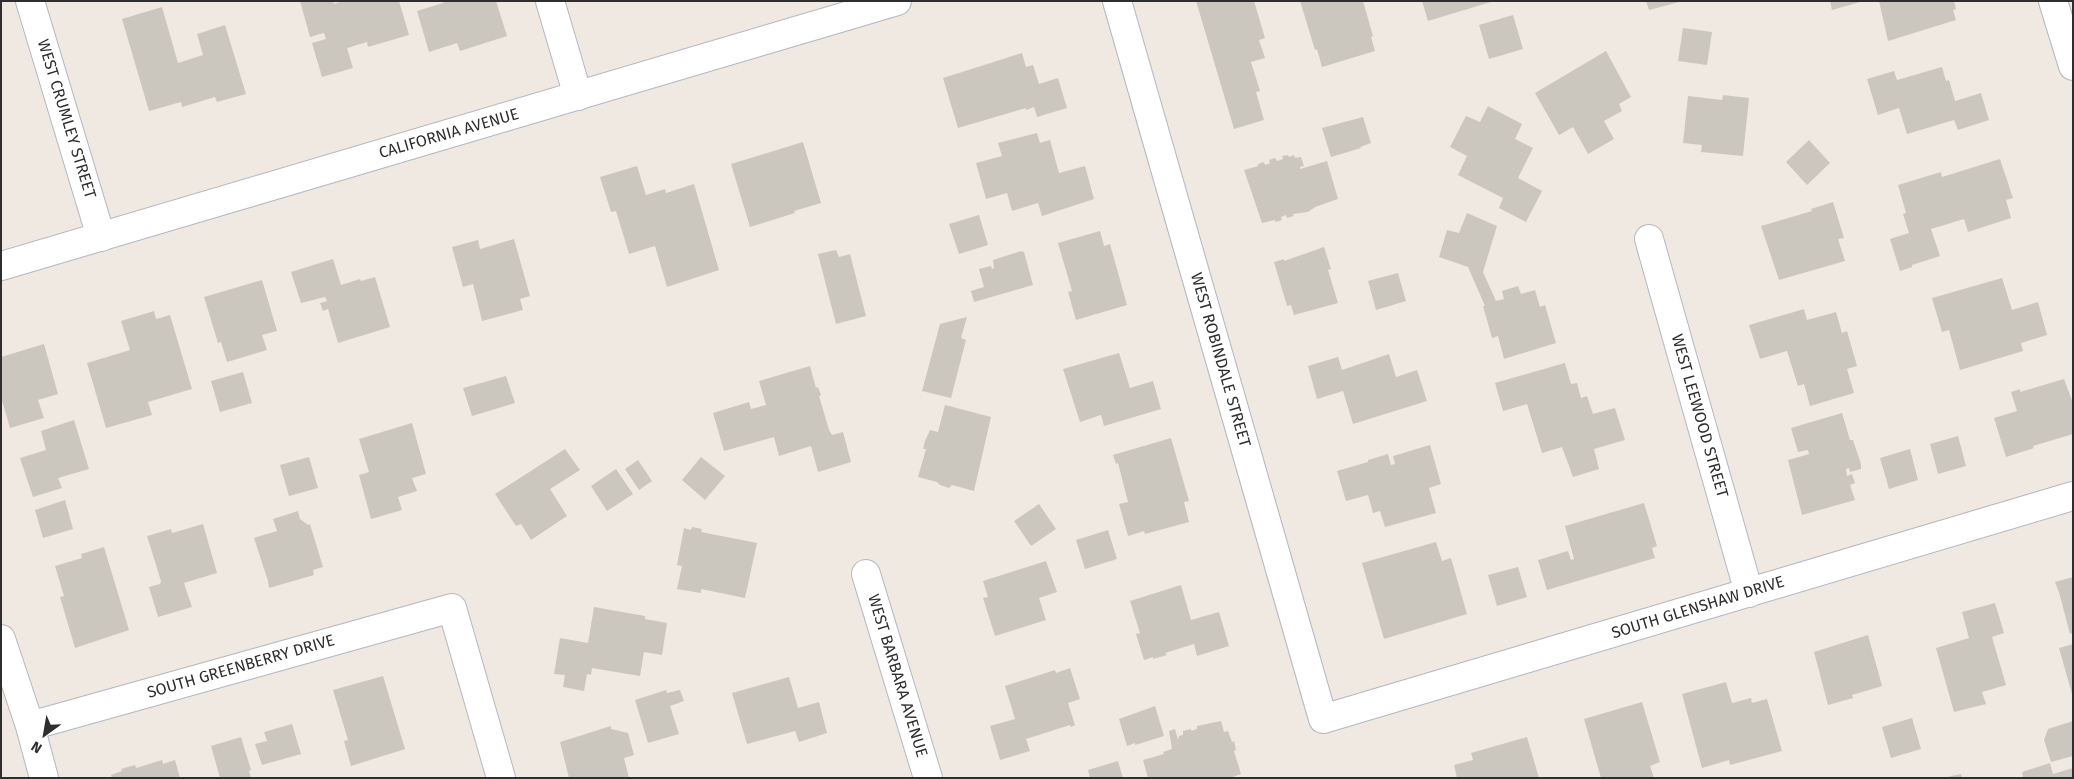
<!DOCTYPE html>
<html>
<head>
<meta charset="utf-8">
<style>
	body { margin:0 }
	#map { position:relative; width:2074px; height:779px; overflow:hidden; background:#efe9e1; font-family:"Fira Sans",sans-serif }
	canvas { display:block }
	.frame { position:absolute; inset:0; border:2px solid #2e2e2e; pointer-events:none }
	.north { position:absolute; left:20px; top:709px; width:50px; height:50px; -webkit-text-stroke:4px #fff; paint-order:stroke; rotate:212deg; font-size:14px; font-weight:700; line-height:20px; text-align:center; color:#2e2e2e }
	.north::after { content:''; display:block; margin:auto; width:18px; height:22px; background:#2e2e2e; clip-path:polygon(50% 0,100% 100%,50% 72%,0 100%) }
</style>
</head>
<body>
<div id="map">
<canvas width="2074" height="779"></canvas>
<div class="frame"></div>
<div class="north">N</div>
</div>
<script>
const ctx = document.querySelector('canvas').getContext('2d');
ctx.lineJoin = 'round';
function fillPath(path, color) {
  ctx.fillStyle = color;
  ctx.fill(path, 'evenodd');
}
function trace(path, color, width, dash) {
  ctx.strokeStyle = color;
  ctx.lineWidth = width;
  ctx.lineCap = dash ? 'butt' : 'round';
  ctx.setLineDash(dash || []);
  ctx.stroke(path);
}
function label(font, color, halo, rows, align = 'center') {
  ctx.font = font + ' "Fira Sans",sans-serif';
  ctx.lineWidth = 5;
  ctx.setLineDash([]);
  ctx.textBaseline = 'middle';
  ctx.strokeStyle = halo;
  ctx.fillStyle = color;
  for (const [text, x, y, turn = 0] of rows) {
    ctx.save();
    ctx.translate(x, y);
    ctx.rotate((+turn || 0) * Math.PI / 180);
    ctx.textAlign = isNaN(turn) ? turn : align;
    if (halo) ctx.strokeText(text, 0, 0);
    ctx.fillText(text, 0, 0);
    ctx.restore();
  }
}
const building = new Path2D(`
	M300 1H334V4L342 1H399L409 35 368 47 367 42 347 48 353 68 322 77 312 43 326 39 324 33 310 37Z
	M442 1H496L507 36 460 51 457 43 429 52 417 11 443 3Z
	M1196 1H1254L1265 38 1259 40 1265 58 1251 62 1260 91 1256 92 1264 120 1234 129Z
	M1300 1H1363L1373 36 1371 37 1375 51 1322 67 1317 49 1315 50Z
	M1422 1H1491V2L1428 21Z
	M1646 1H1679V2L1649 10Z
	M1830 1H1860V2L1832 10Z
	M1879 1H1954L1956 9 1953 10 1956 20 1888 41Z
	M162 7 178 63 203 55 197 34 225 25 246 94 217 102 215 97 182 107 181 102 149 111 122 19Z
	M1513 15 1523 49 1489 59 1479 25Z
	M1683 28 1712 32 1707 65 1678 61Z
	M1606 51 1631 97 1619 104 1622 111 1604 121 1614 139 1588 154 1573 127 1559 135 1535 93Z
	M1022 53 1026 67 1033 65 1039 84 1058 78 1067 108 1037 117 1034 107 1026 110V108L958 128 943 78Z
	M1942 67 1946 81 1949 80 1955 101 1981 93 1989 120 1958 130 1954 120 1907 134 1899 108 1878 115 1867 79 1894 71 1897 80Z
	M1723 95 1749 98 1743 156 1701 152 1702 145 1683 143 1688 96 1722 100Z
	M1488 106 1522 124 1515 139 1533 148 1518 178 1542 191 1526 222 1499 208 1503 198 1458 175 1467 156 1450 147 1466 116 1480 122Z
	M1363 117 1371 143 1360 147 1361 148 1331 157 1322 128Z
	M1037 133 1040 143 1050 140 1059 173 1085 166 1094 199 1042 216 1038 203 1012 211 1007 193 986 199 976 163 1002 156 998 143Z
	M1809 140 1830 163 1807 185 1786 162Z
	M803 142 821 203 794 211 795 213 750 227 731 164Z
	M1288 155 1289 157 1294 155 1295 158 1301 157 1304 166 1300 167V169L1327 161 1338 199 1315 207 1308 212 1293 214 1294 216 1287 218 1286 215 1281 217 1282 220 1275 222V220L1262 223 1244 170 1258 166V164L1264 162 1265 165 1270 163 1269 160 1275 158 1277 161 1283 159 1282 156Z
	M2000 159 2013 198 2006 200 2011 218 1968 232 1964 219 1931 229 1940 256 1912 265V267L1900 271 1890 239 1909 233 1903 214 1906 213 1898 185 1941 172 1942 177Z
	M637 166 646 195 665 189 666 193 694 184 719 270 667 287 655 246 629 254 616 211 611 212 600 177Z
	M1833 202 1844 238 1838 239 1845 261 1779 280 1761 226 1812 211 1811 209Z
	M1467 213 1497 226 1483 272 1496 301 1504 299 1502 291 1518 286 1521 294 1535 290 1540 307 1545 305 1556 343 1504 359 1498 336 1492 338 1483 306H1485L1468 267 1439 257 1447 230 1459 233Z
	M979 215 988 245 959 254 949 224Z
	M1100 231 1104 246 1110 244 1127 305 1076 320 1068 292 1072 291 1058 243Z
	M514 239 530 296 520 299 523 310 482 321 473 284 463 287 452 247 478 240 480 249Z
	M1324 247 1331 269 1328 270 1338 303 1294 315 1291 305 1287 306 1274 262 1284 259V261Z
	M836 250 839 257 850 254 866 316 836 324 818 254Z
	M1021 251 1024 252 1033 285 974 302 971 291 984 287 979 269 991 266 992 269 994 268 993 260Z
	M333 259 341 285 360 279 361 281 375 277 390 327 338 343 328 309 323 311 320 303 327 301 325 297 301 303 291 272Z
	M1398 273 1406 301 1376 310 1368 281Z
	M2002 278 2012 310 2038 302 2047 335 2021 343 2023 351 1960 370 1949 330 1942 332 1932 298Z
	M262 280 277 331 262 335 267 350 227 362 221 342 218 343 204 297Z
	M1804 309 1807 320 1836 312 1842 333 1847 331 1857 366 1847 369 1854 393 1810 406 1804 384 1798 386 1787 351 1760 359 1749 325Z
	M154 311 156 319 170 315 192 389 148 402 152 415 106 428 87 363 130 350 121 321Z
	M967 317 961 338 966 340 951 398 922 391 940 324Z
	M44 344 58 394 38 400 44 418 10 428 1 397V357Z
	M1119 353 1130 388 1153 381 1161 409 1104 426 1101 415 1080 422 1063 369Z
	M1389 354 1396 377 1417 370 1427 401 1353 424 1343 391 1317 399 1308 366 1338 357 1342 370Z
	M1565 363 1571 384 1577 383 1581 398 1587 396 1593 414 1615 408 1625 440 1594 449 1599 469 1573 477 1562 447 1542 453 1527 404 1503 411 1495 383Z
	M810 366 816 388 818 387 821 395 819 396 829 430 832 435 843 432 851 462 818 472 811 446 779 456 774 437 724 451 713 413 749 402 751 409 766 405 759 381Z
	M243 372 252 403 220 412 211 381Z
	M506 376 515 403 472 416 463 388Z
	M2064 379 2073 403V434L2033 446 2034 448 2006 457 1994 418 2017 411 2011 392 2020 389V392Z
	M945 405 991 417 974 491 952 485 949 488 940 485 937 482 918 477 926 449H923L925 441 930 430 938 432Z
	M1842 413 1850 440H1853L1861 464V469L1850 472 1849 468 1846 469 1847 476 1852 474 1855 483 1850 485 1855 500 1802 515 1788 460 1809 454 1808 450 1798 452 1791 428Z
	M74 420 89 469 58 478 62 488 33 497 20 458 46 450 41 431Z
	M412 423 426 474 412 478 417 491 398 497 402 510 371 519 359 475 369 472 359 439Z
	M1958 436 1966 466 1938 474 1930 444Z
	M1171 438 1189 501 1184 502 1189 522 1145 534 1144 531 1128 536 1119 504 1128 502 1118 463 1116 464 1113 455Z
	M1430 445 1441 484 1429 488 1436 513 1385 527 1380 511 1373 513 1368 495 1346 501 1337 471 1368 462V460L1388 454 1391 465 1395 464 1393 456Z
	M565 449 580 470 550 489 567 516 531 540 521 524 516 526 495 494Z
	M1910 449 1918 480 1889 489 1880 458Z
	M309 457 318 488 289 496 280 465Z
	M701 457 725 476 705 500 682 480Z
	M638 460 652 481 639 490 625 469Z
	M616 469 633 494 607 511 591 486Z
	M65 500 73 529 43 538 35 510Z
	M1644 503 1657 546 1652 548 1655 558 1547 590 1538 560 1568 551 1571 560 1574 559 1565 526Z
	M1039 504 1056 529 1031 546 1014 521Z
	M298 511 300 519 308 525 310 524 323 567 313 570 314 575 269 588 268 581 254 538 277 531 273 519Z
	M203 524 217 573 184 583 192 607 158 617 149 587 160 584 161 581 147 536 171 529 172 533Z
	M692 527 702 529 701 532 757 543 745 598 701 589V593L677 589 682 566 677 565 684 528 691 530Z
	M1108 530 1117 559 1085 569 1076 540Z
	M1436 542 1442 561 1451 558 1467 614 1384 639 1362 563Z
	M104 547 129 630 75 648 60 597 64 596 55 566 82 558 81 554Z
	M1046 561 1057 592 1039 598 1046 620 995 636 983 598 988 597 983 581Z
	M1518 567 1527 597 1497 606 1488 575Z
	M2073 577V633L2070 634 2059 592 2055 582Z
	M1181 585 1191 620 1219 612 1229 646 1197 656 1194 644 1165 653 1167 655 1153 659V657L1144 660 1136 634 1140 633 1130 601Z
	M1995 603 2004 633 1992 637 2006 685 1982 692 1986 704 1954 712 1936 648 1969 638 1962 612Z
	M594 607 645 616V619L667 623 662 655 644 652 640 676 592 668 591 675 587 674 584 691 563 687 565 675 554 674 560 638 588 643Z
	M1868 635 1882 686 1852 695 1853 698 1828 705 1814 652Z
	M2073 644V694H2072L2059 648Z
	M1070 668 1080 699 1068 703 1075 725 1071 727 1070 725 1029 738 1026 739 1030 751 1000 760 990 726 1015 719 1005 686 1055 670 1056 673Z
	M383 676 405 749 351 766 344 741 348 740 333 690Z
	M789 677 798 708 819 702 827 733 799 742 795 731 747 744 732 693Z
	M1726 682 1732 703 1751 698 1752 703 1767 699 1782 751 1730 765 1729 760 1702 768 1682 694Z
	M666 690 667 693 680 690 684 701 670 706 679 734 648 743 635 700Z
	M1642 702 1660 762 1650 766 1654 778H1601L1584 719Z
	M1155 706 1164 736 1135 745V743L1127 746 1119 719Z
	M1912 718 1921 749 1891 758 1882 727Z
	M1221 721 1224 732 1228 731 1232 742 1234 741 1236 750 1234 751 1241 774 1230 778H1148L1143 760 1164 754 1163 752 1172 749 1169 731 1175 729 1178 740 1179 736 1183 735V731L1191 729V731L1197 729V726Z
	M2073 721V756L2051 762 2044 740 2048 729Z
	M292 724 301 754 262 765 255 744 267 741 264 732Z
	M611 726V729L628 733 634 755 624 758 629 778H569L560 742Z
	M241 737 251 770 249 771 251 778H220L211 746Z
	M1527 737 1539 778H1457L1454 765 1473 760 1471 753Z
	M162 760 163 764 175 760 180 778H112L111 775 122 771 121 769 135 765 136 768Z
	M1118 761 1123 778H1090L1088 770Z
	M2050 763 2053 774 2073 768V778H2023L2022 772Z
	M1961 774 1962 778H1947V777Z`);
const minor = new Path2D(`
	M30 1 101 237
	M550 1 578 96
	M1117 1 1323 719 2073 496
	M2053 1 2073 66
	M1649 239 1749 593
	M866 574 928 778
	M1 639 30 726 44 778
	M30 726 452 608 501 778`);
const tertiary = new Path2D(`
	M1 266 897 1`);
const streetNames = [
	["WEST CRUMLEY STREET",66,119,73],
	["CALIFORNIA AVENUE",449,134,-16],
	["WEST ROBINDALE STREET",1220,360,74],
	["WEST LEEWOOD STREET",1699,416,74],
	["SOUTH GLENSHAW DRIVE",1698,608,-17],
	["SOUTH GREENBERRY DRIVE",241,667,-16],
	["WEST BARBARA AVENUE",897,676,73]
];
fillPath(building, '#cbc7bf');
trace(minor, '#b4b7c1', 30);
trace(tertiary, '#b4b7c1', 30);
trace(minor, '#fff', 28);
trace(tertiary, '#fff', 28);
label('16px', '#2e2e2e', '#fff', streetNames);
</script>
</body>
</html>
